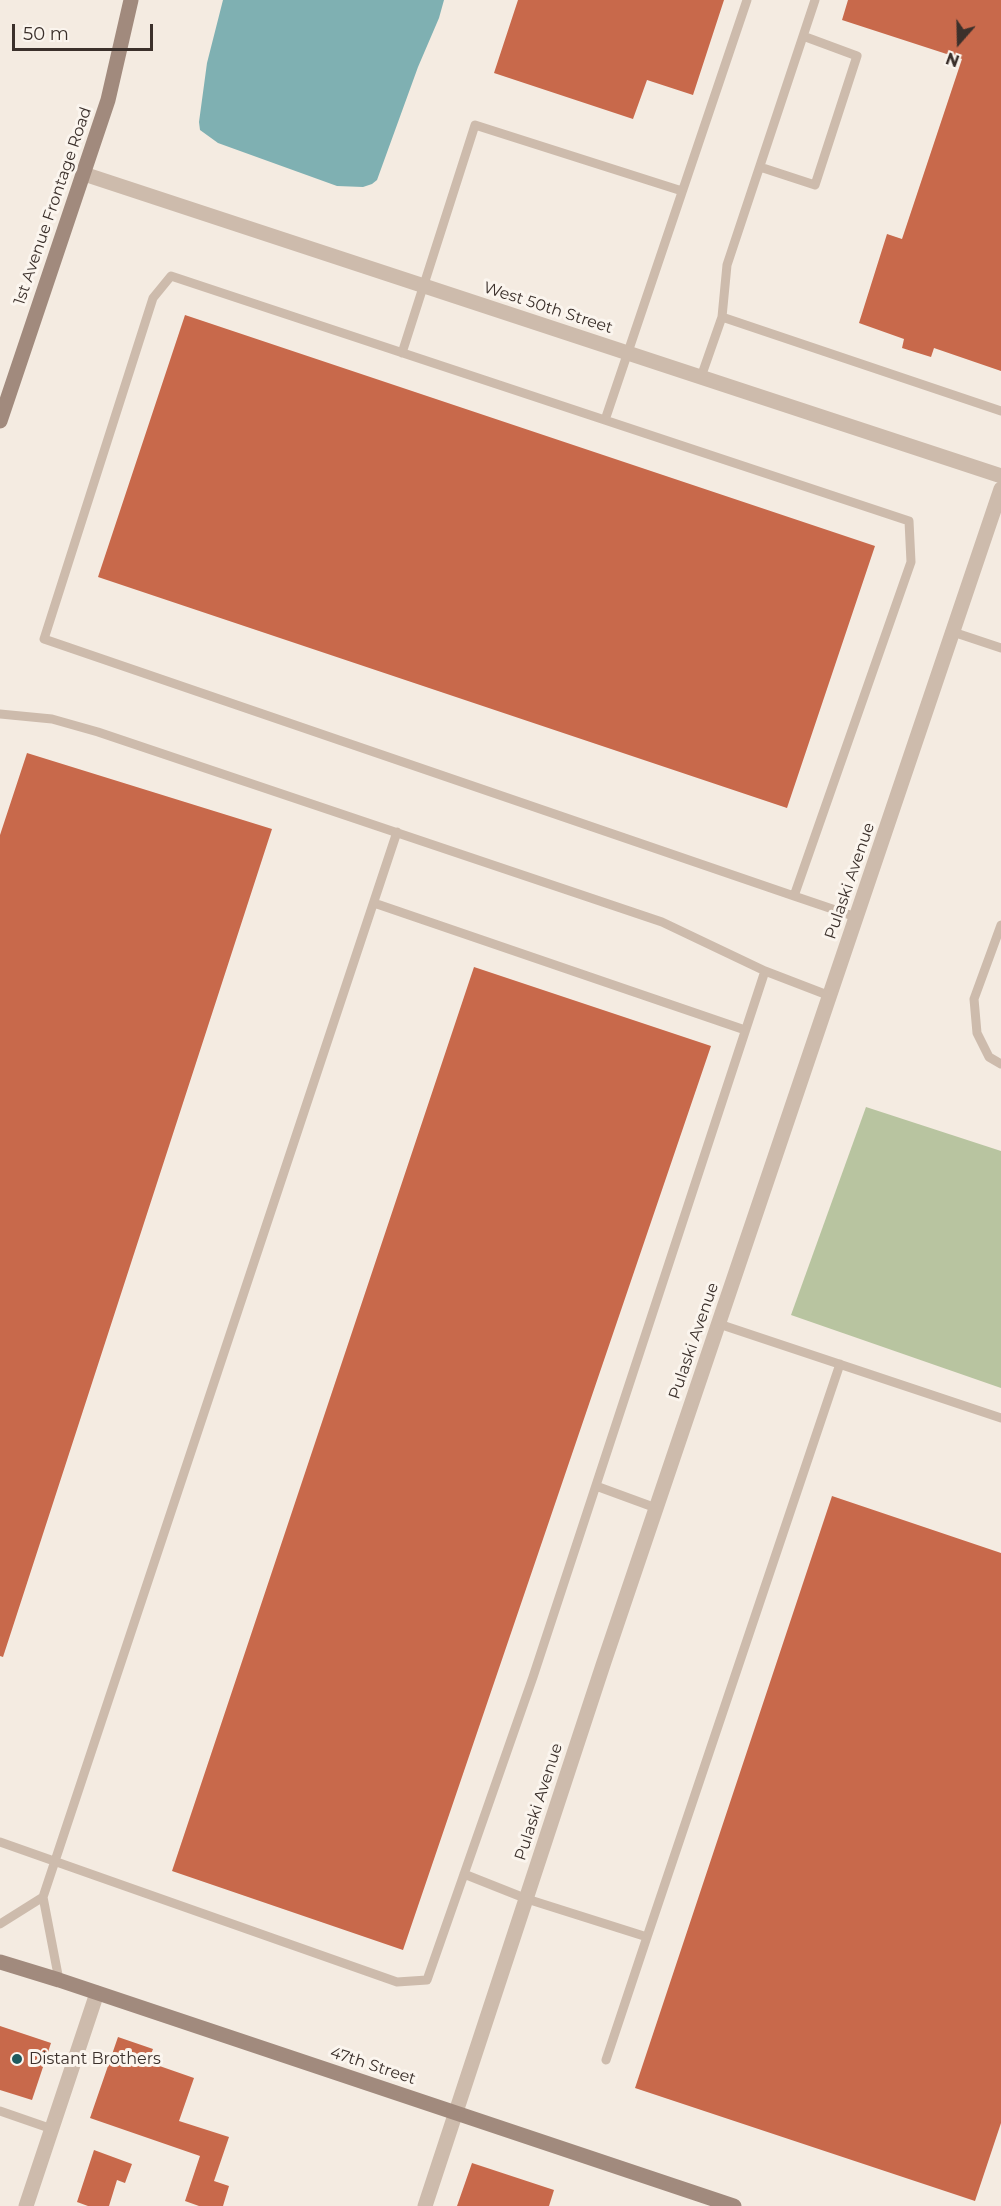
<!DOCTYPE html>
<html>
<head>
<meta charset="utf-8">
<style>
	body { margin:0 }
	#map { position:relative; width:1001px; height:2206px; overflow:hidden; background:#f4ebe1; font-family:Montserrat,sans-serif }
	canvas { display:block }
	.north { position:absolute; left:929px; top:12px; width:60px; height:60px; -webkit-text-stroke:4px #fbf5ee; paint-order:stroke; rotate:200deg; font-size:16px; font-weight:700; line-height:24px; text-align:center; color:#3b302b }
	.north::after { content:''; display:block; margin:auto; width:21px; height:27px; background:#3b302b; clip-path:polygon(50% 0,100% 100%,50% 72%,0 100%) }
	.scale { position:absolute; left:12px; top:24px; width:141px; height:27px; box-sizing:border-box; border:3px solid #3b302b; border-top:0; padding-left:8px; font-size:18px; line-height:21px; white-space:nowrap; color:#3b302b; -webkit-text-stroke:4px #fbf5ee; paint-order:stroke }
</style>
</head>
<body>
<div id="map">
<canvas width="1001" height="2206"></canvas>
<div class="north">N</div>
<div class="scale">50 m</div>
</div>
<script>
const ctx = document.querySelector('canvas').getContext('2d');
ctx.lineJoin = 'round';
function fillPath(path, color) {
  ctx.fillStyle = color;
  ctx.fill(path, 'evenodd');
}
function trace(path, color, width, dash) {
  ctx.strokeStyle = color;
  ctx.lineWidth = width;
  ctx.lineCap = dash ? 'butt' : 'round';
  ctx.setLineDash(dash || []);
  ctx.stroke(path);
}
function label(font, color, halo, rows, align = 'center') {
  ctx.font = font + ' Montserrat,sans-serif';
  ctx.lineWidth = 6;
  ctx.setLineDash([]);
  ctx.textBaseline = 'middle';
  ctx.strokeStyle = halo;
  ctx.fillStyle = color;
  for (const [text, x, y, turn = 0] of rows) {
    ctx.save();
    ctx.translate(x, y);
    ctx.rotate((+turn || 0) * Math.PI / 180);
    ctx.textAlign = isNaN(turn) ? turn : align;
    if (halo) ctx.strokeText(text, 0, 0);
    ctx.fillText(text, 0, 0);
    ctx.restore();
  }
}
const green = new Path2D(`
	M866 1107 1001 1151V1388L791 1315Z`);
const water = new Path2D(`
	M223 0H444L439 18 418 67 377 180 372 184 363 187 337 186 229 147 218 143 200 130 199 122 207 63Z`);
const building = new Path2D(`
	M518 0H724L693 95 647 80 633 119 494 73Z
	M848 0H1001V371L934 348 931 357 902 348 904 339 859 323 887 234 902 239 962 59 842 20Z
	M185 315 875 546 787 808 98 577Z
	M27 753 272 829 3 1657 0 1656V835Z
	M474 967 711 1046 403 1950 172 1871Z
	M832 1496 1001 1553V2123L975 2201 635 2088Z
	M0 2026 51 2043 32 2100 0 2090Z
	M118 2037 153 2049 148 2062 194 2078 179 2121 229 2137 214 2181 229 2186 223 2206H199L185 2201 200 2156 90 2118Z
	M94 2150 132 2164 125 2183 117 2180 109 2206H88L77 2202Z
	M472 2163 554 2190 549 2206H457Z`);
const lane = new Path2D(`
	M760 167 815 185 857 56 803 36
	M722 317 1001 411
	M402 353 475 125 682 191
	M701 377 722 317 727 265 815 0
	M605 420 747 0
	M953 632 1001 648
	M0 714 52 719 98 732 662 922 765 971 830 996
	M794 896 911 562 909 521 171 276 153 298 44 639 794 896 856 917
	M374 903 745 1030
	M1001 925 974 999 977 1033 989 1057 1001 1064
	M719 1324 1001 1418
	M596 1486 656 1508
	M0 1842 397 1982 427 1980 533 1677 765 971
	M464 1874 527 1899 647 1937 606 2060
	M0 1924 43 1897
	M647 1937 840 1364
	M59 1980 43 1897 397 832
	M0 2111 52 2129`);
const street = new Path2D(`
	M84 174 1001 476
	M26 2206 97 1993
	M425 2206 603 1665 1001 489`);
const secondary = new Path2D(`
	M0 421 108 100 131 0
	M0 1962 59 1980 734 2206`);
const markers = [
	[17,2059,6,"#1f5a5e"]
];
const streetNames = [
	["1st Avenue Frontage Road",53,206,-71],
	["West 50th Street",548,308,18],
	["Pulaski Avenue",850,881,-71],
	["Pulaski Avenue",694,1341,-71],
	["Pulaski Avenue",539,1802,-72],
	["47th Street",373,2066,18]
];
const poiNames = [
	["Distant Brothers",29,2059]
];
fillPath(green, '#b8c4a0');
fillPath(water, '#7fb0b2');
fillPath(building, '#c8694b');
trace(lane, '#cdbbac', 9);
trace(street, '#cdbbac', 15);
trace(secondary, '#a18a7d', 15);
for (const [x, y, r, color] of markers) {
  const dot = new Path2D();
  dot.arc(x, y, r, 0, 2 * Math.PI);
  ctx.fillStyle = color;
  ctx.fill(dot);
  trace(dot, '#fbf5ee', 2);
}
label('16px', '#3b302b', '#fbf5ee', streetNames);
label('16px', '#3b302b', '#fbf5ee', poiNames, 'left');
</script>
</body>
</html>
